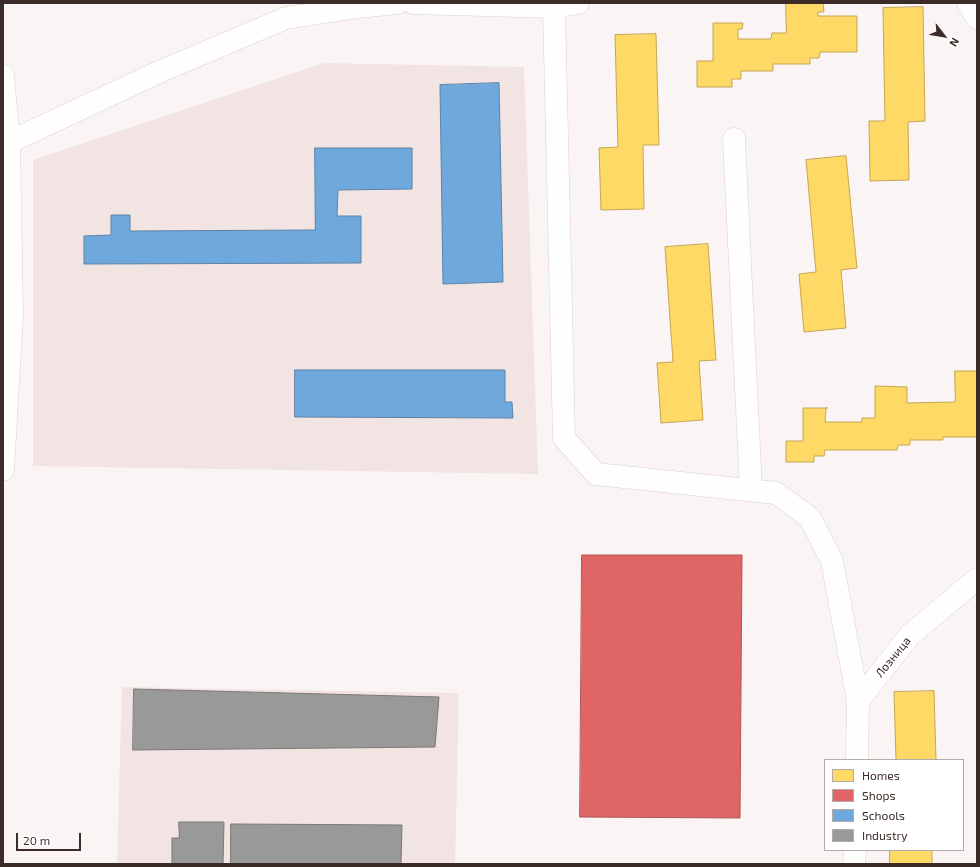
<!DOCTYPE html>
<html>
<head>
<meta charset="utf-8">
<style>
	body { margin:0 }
	#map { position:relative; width:980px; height:867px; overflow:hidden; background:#faf5f4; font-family:"Exo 2",sans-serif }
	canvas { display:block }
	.frame { position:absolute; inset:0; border:4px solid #3b2c29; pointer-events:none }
	.legend { position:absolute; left:824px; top:759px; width:140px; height:92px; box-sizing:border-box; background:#fff; border:1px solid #b1aba9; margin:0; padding:5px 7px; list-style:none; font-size:12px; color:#3b2c29 }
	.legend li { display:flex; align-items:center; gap:8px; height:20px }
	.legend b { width:20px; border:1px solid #b1aba9 }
	.north { position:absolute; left:924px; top:16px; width:40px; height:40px; -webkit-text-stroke:3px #fff; paint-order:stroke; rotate:121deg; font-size:11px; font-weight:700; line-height:16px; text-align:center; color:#3b2c29 }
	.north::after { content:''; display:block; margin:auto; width:14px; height:18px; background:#3b2c29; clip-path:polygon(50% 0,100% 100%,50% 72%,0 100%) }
	.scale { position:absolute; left:16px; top:833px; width:65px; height:18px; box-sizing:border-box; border:2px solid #3b2c29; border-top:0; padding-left:5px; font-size:12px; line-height:14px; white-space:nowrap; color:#3b2c29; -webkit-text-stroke:3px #fff; paint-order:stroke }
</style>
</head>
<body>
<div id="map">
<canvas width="980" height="867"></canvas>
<div class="frame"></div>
<ul class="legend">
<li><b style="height:11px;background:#ffd966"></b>Homes</li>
<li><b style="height:11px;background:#e06666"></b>Shops</li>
<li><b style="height:11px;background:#6fa8dc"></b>Schools</li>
<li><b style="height:11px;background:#999"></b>Industry</li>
</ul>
<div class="north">N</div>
<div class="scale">20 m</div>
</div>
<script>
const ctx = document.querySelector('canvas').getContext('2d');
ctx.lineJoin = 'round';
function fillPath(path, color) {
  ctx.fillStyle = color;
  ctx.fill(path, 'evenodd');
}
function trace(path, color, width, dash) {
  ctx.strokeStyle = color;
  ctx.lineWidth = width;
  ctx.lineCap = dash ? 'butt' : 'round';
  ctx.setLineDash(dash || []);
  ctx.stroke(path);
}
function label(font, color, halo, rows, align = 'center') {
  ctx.font = font + ' "Exo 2",sans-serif';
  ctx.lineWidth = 4;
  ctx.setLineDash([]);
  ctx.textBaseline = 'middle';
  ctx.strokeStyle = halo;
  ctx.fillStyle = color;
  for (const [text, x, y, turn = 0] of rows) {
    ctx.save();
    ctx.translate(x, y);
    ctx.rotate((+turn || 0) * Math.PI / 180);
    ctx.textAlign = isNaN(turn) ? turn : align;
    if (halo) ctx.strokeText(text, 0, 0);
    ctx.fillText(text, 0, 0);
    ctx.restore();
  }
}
const built = new Path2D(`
	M324 63 524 67 538 474 33 466V160Z
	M122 687 459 693 455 864H117Z`);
const homes = new Path2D(`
	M786 3H823L824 12H818V16H857V52H820L819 58H810V64H773V71H741V79H732V87H697V61H713V23H743L742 29H738V39H771L772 33H786Z
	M923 7 925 121 908 122 909 180 870 181 869 121H885L883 8Z
	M656 34 659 145H643L644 209 601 210 599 148 618 147 615 35Z
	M846 156 857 268 841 270 846 328 804 332 799 274 816 272 806 160Z
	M708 244 716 360 699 361 703 420 661 423 657 363 673 362 665 247Z
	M955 371H977V437H943V440H910V445H898L897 450H825L824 456H814V462H786V441H803V408H828H826L825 422H862V418H875V386L907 387V403L955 402Z
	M934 691 936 760H896L894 692Z
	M890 850H932V864H890Z`);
const shops = new Path2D(`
	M582 555H742L740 818 580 817Z`);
const schools = new Path2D(`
	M499 83 503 282 443 284 440 85Z
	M315 148H412V189L338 190 337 216H361V263L84 264V236L111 235V215H130V231L315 230Z
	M295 370H505V402H512L513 418 295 417Z`);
const industry = new Path2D(`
	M134 689 439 697 435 747 133 750Z
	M179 822H224L223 864H172V838H179Z
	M231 824 402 825 401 864H231Z`);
const minor = new Path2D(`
	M413 3 554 7 578 3
	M968 3 977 18
	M554 7 564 438 596 474 776 493 810 518 832 561 858 701
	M3 76 9 141 12 315 3 470
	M734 139 751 490
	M3 145 159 72 286 18 358 7 397 3
	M857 760 858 701 910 635 977 579
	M854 864 855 850`);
const streetNames = [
	["Лозница",893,657,-51]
];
fillPath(built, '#f1e4e2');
fillPath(homes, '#ffd966');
trace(homes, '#c4a554', 1);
fillPath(shops, '#e06666');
trace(shops, '#ae5554', 1);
fillPath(schools, '#6fa8dc');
trace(schools, '#5f83a6', 1);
fillPath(industry, '#999');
trace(industry, '#7d7877', 1);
trace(minor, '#dbd1cf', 23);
trace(minor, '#fefefd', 22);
label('12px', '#3b2c29', '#fff', streetNames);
</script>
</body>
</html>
